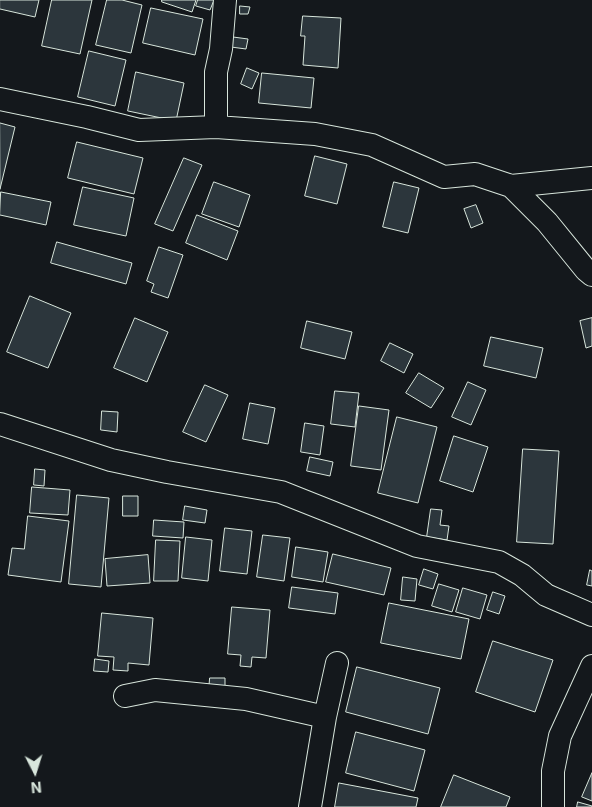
<!DOCTYPE html>
<html>
<head>
<meta charset="utf-8">
<style>
	body { margin:0 }
	#map { position:relative; width:592px; height:807px; overflow:hidden; background:#14181c; font-family:Inter,sans-serif }
	canvas { display:block }
	.north { position:absolute; left:10px; top:747px; width:50px; height:50px; -webkit-text-stroke:4px #14181c; paint-order:stroke; rotate:175deg; font-size:14px; font-weight:700; line-height:20px; text-align:center; color:#d8e6dc }
	.north::after { content:''; display:block; margin:auto; width:18px; height:22px; background:#d8e6dc; clip-path:polygon(50% 0,100% 100%,50% 72%,0 100%) }
</style>
</head>
<body>
<div id="map">
<canvas width="592" height="807"></canvas>
<div class="north">N</div>
</div>
<script>
const ctx = document.querySelector('canvas').getContext('2d');
ctx.lineJoin = 'round';
function fillPath(path, color) {
  ctx.fillStyle = color;
  ctx.fill(path, 'evenodd');
}
function trace(path, color, width, dash) {
  ctx.strokeStyle = color;
  ctx.lineWidth = width;
  ctx.lineCap = dash ? 'butt' : 'round';
  ctx.setLineDash(dash || []);
  ctx.stroke(path);
}
const building = new Path2D(`
	M0 0H39L35 17 0 9Z
	M52 0H92L80 54 42 46Z
	M107 0H122L142 5 131 53 96 45Z
	M162 0H196L192 12 162 2Z
	M198 0H214L210 10 196 6Z
	M240 6 250 7 248 14H240Z
	M151 8 203 19 195 55 143 43Z
	M303 16 341 18 338 68 303 65 305 36H301Z
	M233 37 248 39 246 49 231 47Z
	M89 51 126 60 115 106 78 97Z
	M247 68 259 73 252 89 241 84Z
	M136 72 184 83 176 121 128 111Z
	M262 73 314 78 311 108 259 103Z
	M0 123 15 127 0 189Z
	M77 142 143 158 134 194 68 178Z
	M315 156 347 164 337 204 305 196Z
	M184 158 202 165 173 231 155 224Z
	M214 182 250 195 239 227 202 214Z
	M394 182 419 188 408 233 383 227Z
	M83 187 134 198 126 236 74 225Z
	M1 192 51 202 46 225 0 215Z
	M476 205 483 223 471 228 464 209Z
	M197 215 238 231 227 260 186 243Z
	M57 242 132 263 126 284 51 263Z
	M159 247 183 255 168 298 151 292 154 284 147 281Z
	M30 296 71 313 48 368 7 352Z
	M135 318 168 332 147 382 114 368Z
	M592 318V346L586 348 580 321Z
	M307 321 352 332 345 359 301 348Z
	M491 337 543 348 536 378 484 366Z
	M390 343 413 354 404 373 381 361Z
	M419 373 444 388 431 408 406 393Z
	M468 382 486 390 471 425 452 417Z
	M205 385 228 395 206 442 183 432Z
	M335 391 359 393 355 427 331 424Z
	M250 403 275 408 268 444 243 439Z
	M359 406 389 410 381 470 351 466Z
	M102 411 118 412 117 432 101 430Z
	M397 417 437 427 418 503 378 493Z
	M305 423 324 426 320 455 301 452Z
	M454 436 488 447 473 492 440 481Z
	M523 449 559 451 553 544 517 542Z
	M310 457 333 462 330 476 307 471Z
	M35 469 45 470 44 486 34 485Z
	M32 487 70 490 68 515 30 513Z
	M77 495 109 498 101 587 69 584Z
	M123 496H138V516H123Z
	M185 506 207 510 205 523 183 520Z
	M431 509 442 510 440 525 449 526 447 540 427 537Z
	M28 516 69 521 61 582 8 575 12 548 24 549Z
	M154 520 184 522 183 538 153 536Z
	M225 528 252 531 247 574 220 571Z
	M263 535 290 538 284 581 257 577Z
	M186 537 212 540 208 581 182 578Z
	M156 540 180 541 178 581H154Z
	M296 547 328 552 323 582 292 577Z
	M333 554 391 568 384 595 326 582Z
	M148 555 150 583 107 586 105 559Z
	M424 569 438 574 433 589 419 585Z
	M590 570 592 571V586L587 585Z
	M403 577 417 579 415 601 401 600Z
	M439 584 459 590 452 612 432 606Z
	M292 587 338 593 335 614 289 608Z
	M463 588 487 595 480 619 456 612Z
	M493 592 505 596 499 614 487 610Z
	M389 603 469 619 461 659 381 643Z
	M232 607 270 610 266 658 252 657 251 667 240 666 241 655 228 654Z
	M102 613 153 618 149 665 128 663V671L113 670 114 657 98 656Z
	M493 641 553 660 535 712 476 692Z
	M95 659 109 661 108 672 94 671Z
	M357 667 440 688 428 734 346 712Z
	M210 678H225V691H209Z
	M356 732 425 750 414 791 346 773Z
	M592 773V801L582 797Z
	M454 775 510 797 506 807H441Z
	M339 783 418 798 416 807H335Z
	M578 802 592 806V807H577Z`);
const minor = new Path2D(`
	M0 99 87 117 139 130 216 127 315 134 372 145 444 177 475 174 511 186 592 178
	M216 127V72L221 49 225 0
	M511 186 547 222 586 270 592 275
	M0 424 111 460 167 472 281 492 417 546 499 562 522 575 546 595 592 615
	M125 696 155 690 246 699 325 717
	M310 807 325 717 337 663
	M553 807V771L560 736 592 666`);
fillPath(building, '#2c363c');
trace(building, '#d8e6dc', 1);
trace(minor, '#d8e6dc', 24);
trace(minor, '#14181c', 22);
</script>
</body>
</html>
